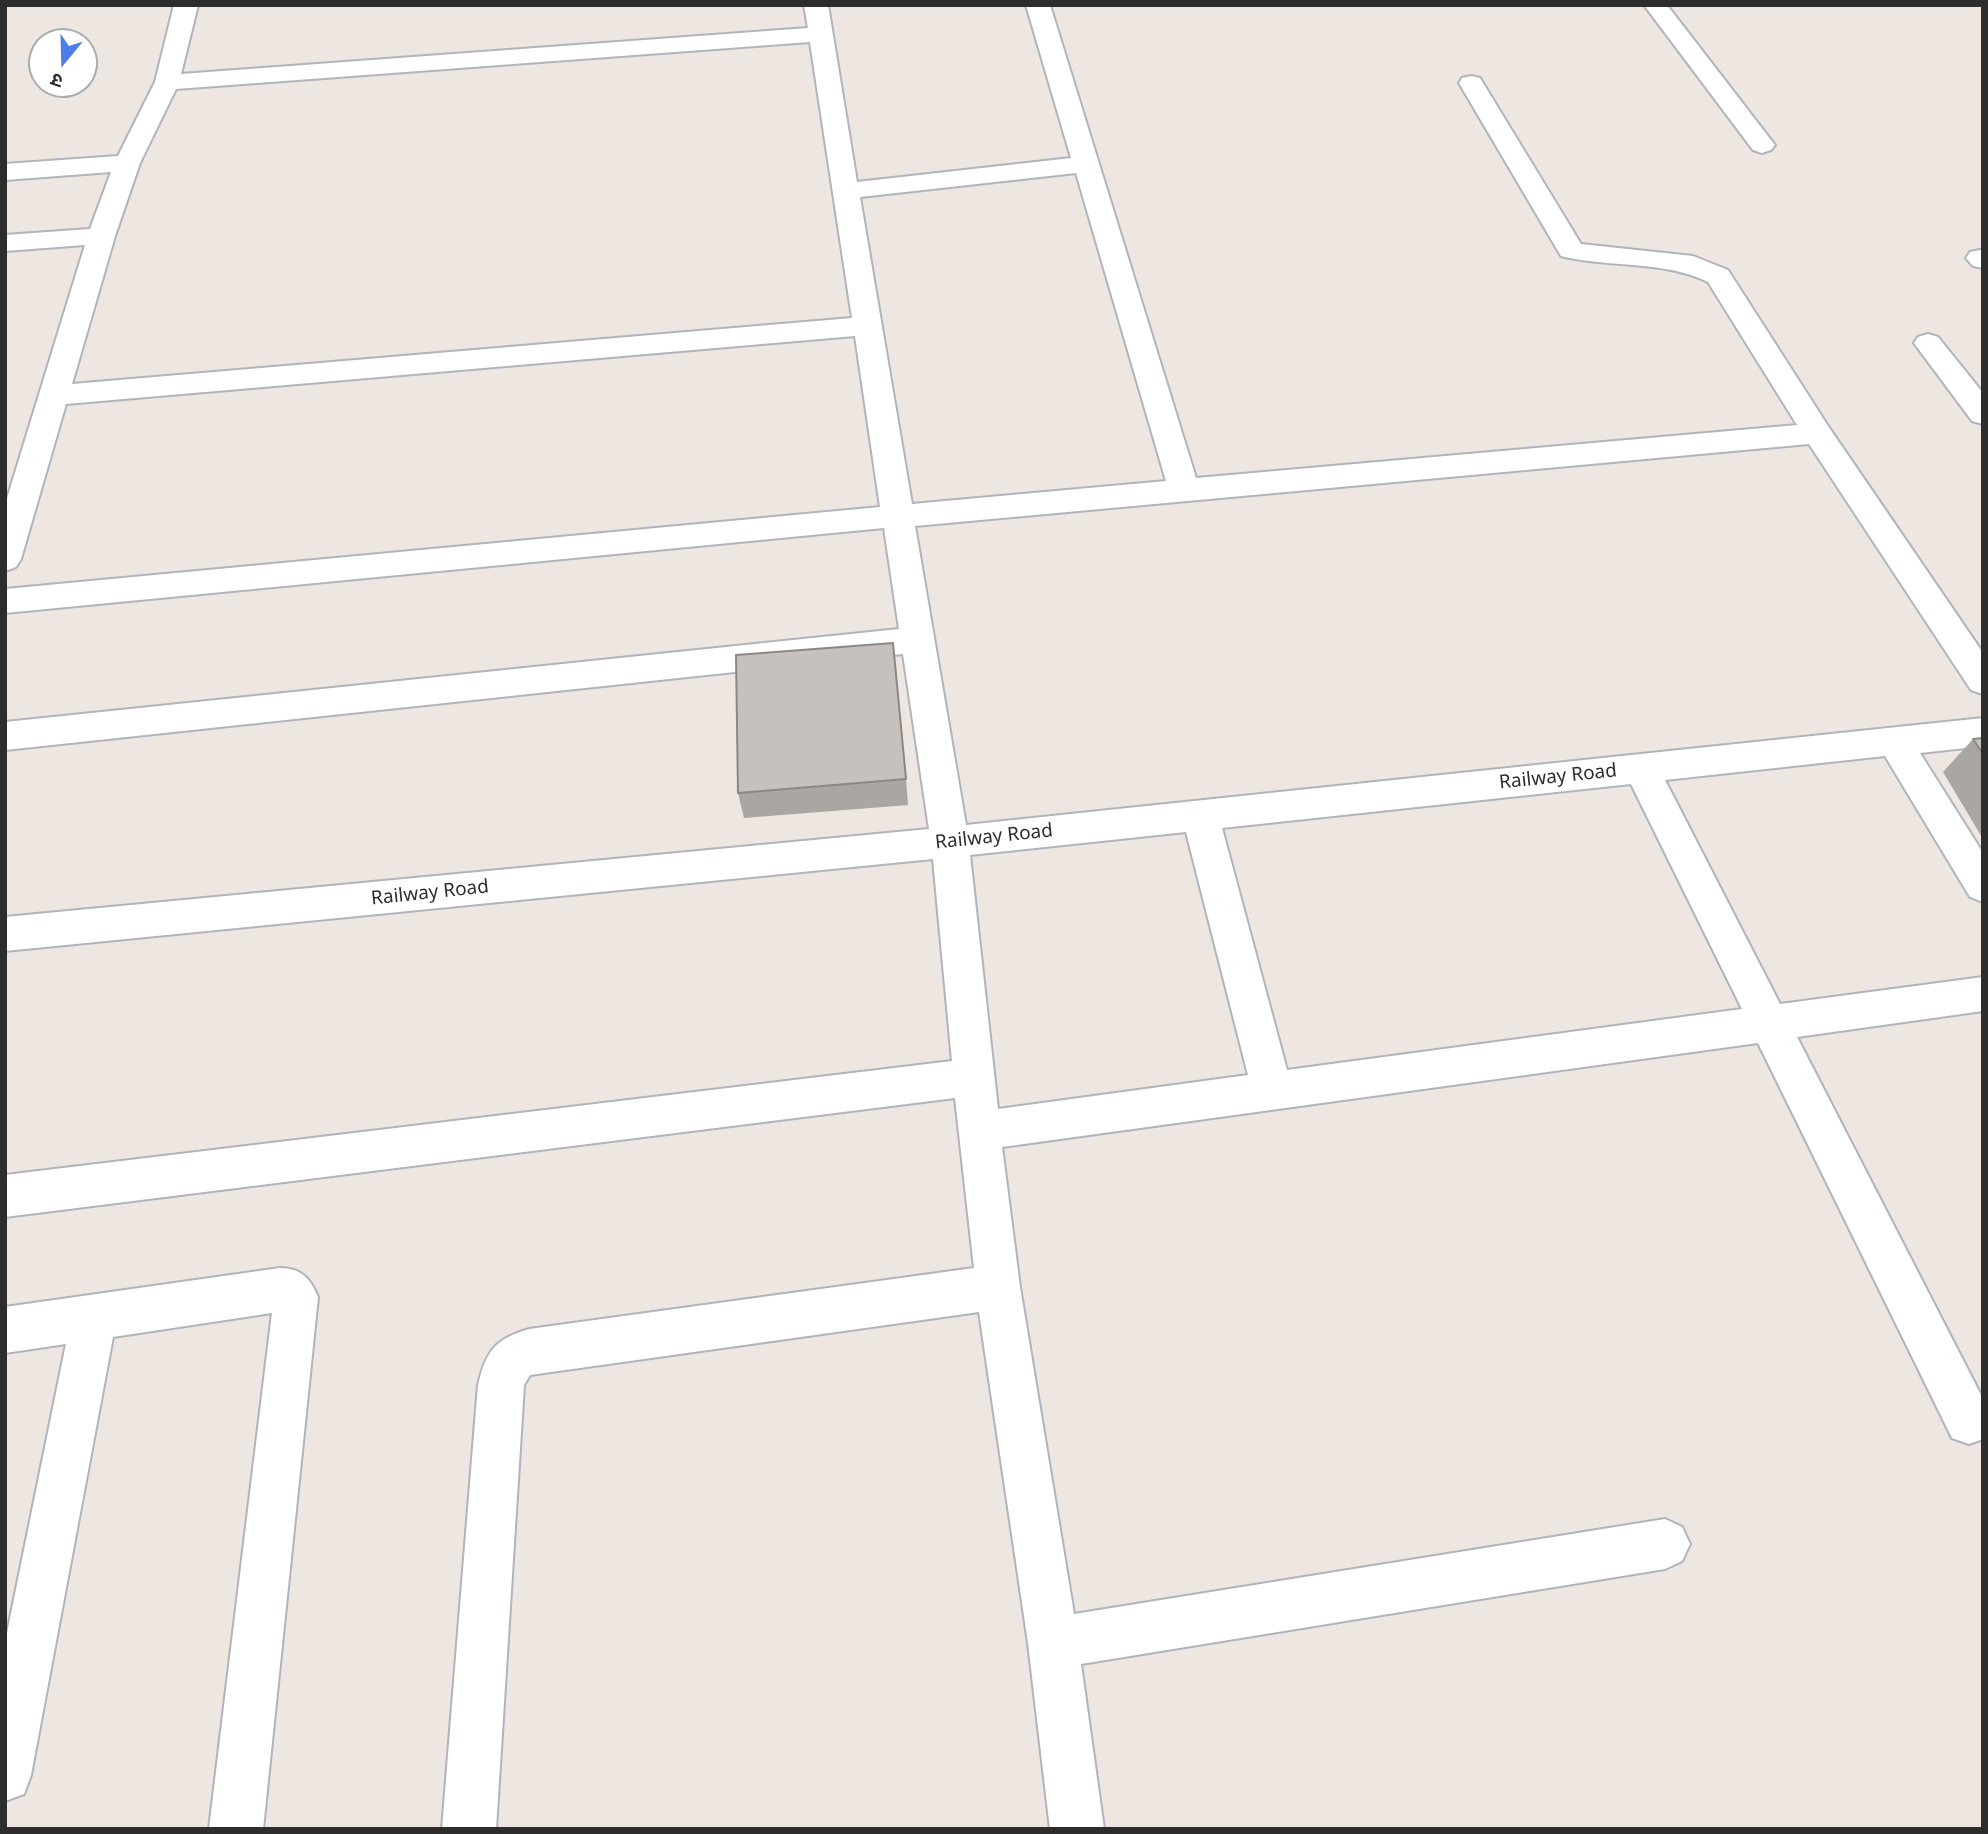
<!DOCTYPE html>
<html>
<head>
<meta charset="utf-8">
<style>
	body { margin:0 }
	#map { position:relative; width:1988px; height:1834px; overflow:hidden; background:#ede6e1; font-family:"Noto Sans","Noto Sans Devanagari",sans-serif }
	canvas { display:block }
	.frame { position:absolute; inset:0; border:7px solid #2d2d2d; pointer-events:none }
	.north { position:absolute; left:28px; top:28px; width:70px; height:70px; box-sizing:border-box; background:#fff; border:2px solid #ababab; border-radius:50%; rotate:199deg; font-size:19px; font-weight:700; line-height:28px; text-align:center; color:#2d2d2d }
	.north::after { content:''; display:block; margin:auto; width:24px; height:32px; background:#4d7eee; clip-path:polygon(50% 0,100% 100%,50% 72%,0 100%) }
</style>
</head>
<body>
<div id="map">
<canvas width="1988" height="1834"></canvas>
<div class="frame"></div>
<div class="north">उ</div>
</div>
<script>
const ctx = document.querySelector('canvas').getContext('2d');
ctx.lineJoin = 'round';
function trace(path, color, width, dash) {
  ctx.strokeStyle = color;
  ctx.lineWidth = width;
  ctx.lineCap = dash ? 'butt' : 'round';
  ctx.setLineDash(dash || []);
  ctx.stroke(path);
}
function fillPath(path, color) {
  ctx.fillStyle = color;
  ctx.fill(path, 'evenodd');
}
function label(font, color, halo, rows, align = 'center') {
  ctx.font = font + ' "Noto Sans",sans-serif';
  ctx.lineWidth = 5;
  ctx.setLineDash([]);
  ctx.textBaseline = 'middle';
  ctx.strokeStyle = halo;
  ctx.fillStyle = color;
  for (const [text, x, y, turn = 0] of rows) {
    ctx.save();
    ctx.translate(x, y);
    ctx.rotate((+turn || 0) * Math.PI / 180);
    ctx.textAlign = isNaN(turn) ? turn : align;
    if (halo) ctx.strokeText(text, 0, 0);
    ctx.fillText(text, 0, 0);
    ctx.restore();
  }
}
const minor = new Path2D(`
	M174 5H198L181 74 808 28 804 5H828L857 182 1071 158 1026 5H1050L1196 478 1797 425 1708 282C1664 260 1609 268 1561 256L1459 83 1462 78 1471 76 1480 78 1581 244 1693 256 1728 270 1828 426 1983 653V694L1971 690 1809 444 915 526 966 825 1983 718V746L1920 753 1983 853V902L1970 897 1885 756 1665 780 1780 1004 1983 977V1011L1797 1037 1983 1399V1439L1969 1444 1952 1438 1758 1043 1002 1147 1020 1287 1074 1614 1665 1519 1682 1527 1690 1544 1682 1561 1665 1569 1081 1664 1104 1829H1050L1028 1643 979 1312 530 1375 524 1385 496 1829H442L478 1385C486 1351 495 1339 529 1329L974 1268 955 1098 5 1217V1175L952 1061 933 859 5 951V917L929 829 903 654 5 750V722L899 629 884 528 5 613V589L880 507 855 336 66 404 21 559 16 567 5 571V505L85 245 5 251V235L90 229 111 172 5 180V164L118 156 155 82ZM810 42 852 318 72 384 115 236 140 163 176 89ZM1076 173 1166 481 912 504 860 197ZM1631 784 1742 1009 1287 1070 1222 828ZM1186 832 1248 1075 998 1109 970 855Z
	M1644 5H1667L1771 140 1775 145 1771 150 1762 153 1753 150Z
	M1980 250H1983V268L1973 266 1966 258 1970 252Z
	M1928 334 1938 337 1983 393V424L1972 421 1914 343 1918 337Z
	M280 1268C301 1268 311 1279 318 1297L263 1829H209L272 1313 113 1337 31 1775 24 1794 5 1801V1643L66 1344 5 1353V1307Z`);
const wall = new Path2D(`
	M1983 738V839L1943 772 1973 739Z
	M906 779 908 805 744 818 738 793Z`);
const building = new Path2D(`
	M893 643 906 779 738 793 736 655Z
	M1983 738V754L1973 739Z`);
const streetNames = [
	["Railway Road",1558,777,-6],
	["Railway Road",994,837,-6],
	["Railway Road",430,893,-6]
];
trace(minor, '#b1b4bc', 4);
fillPath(minor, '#fff');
fillPath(wall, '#aaa6a2');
fillPath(building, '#c6c1bc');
trace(building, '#8b8784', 2);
label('19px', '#2d2d2d', '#fff', streetNames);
</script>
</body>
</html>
